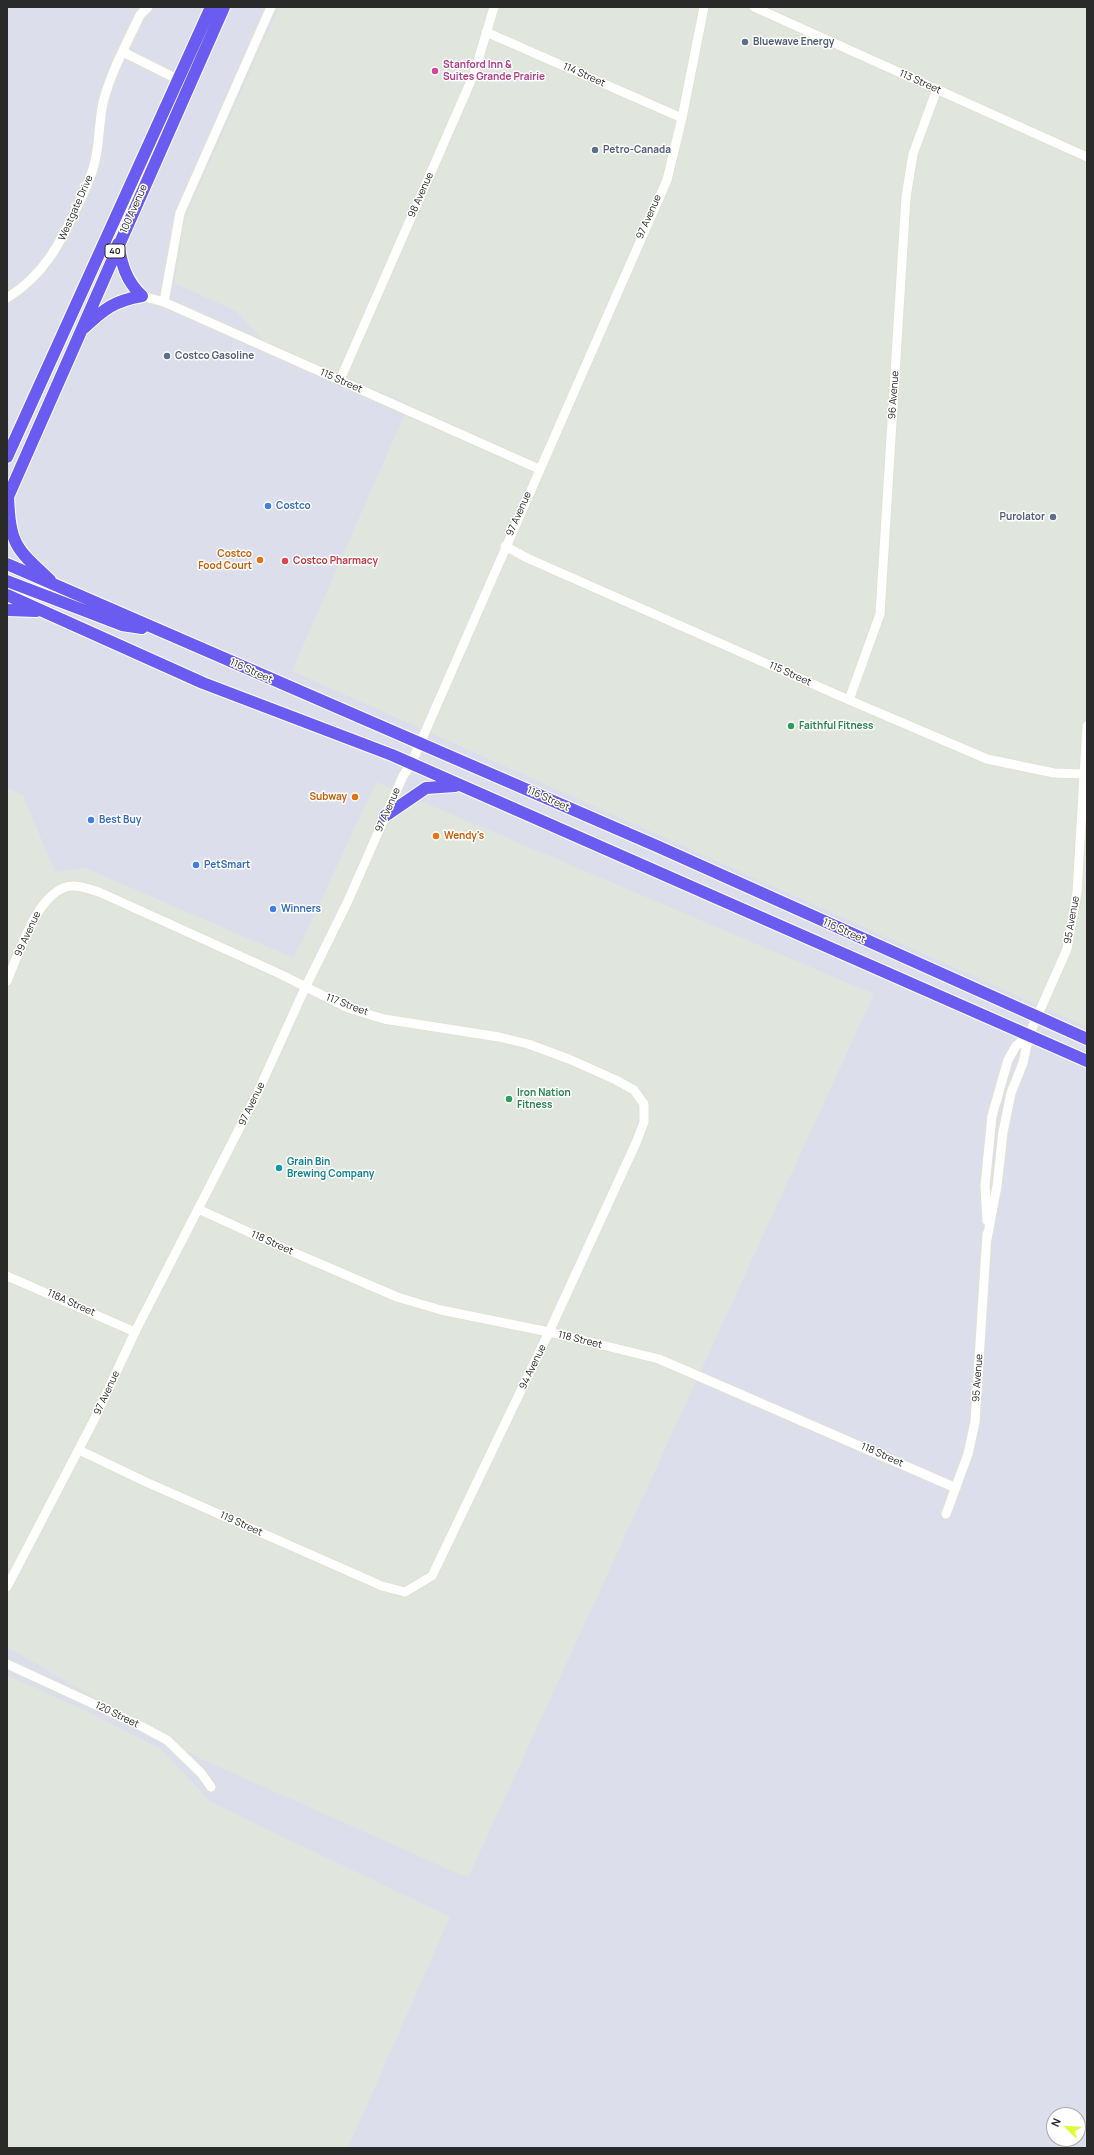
<!DOCTYPE html>
<html>
<head>
<meta charset="utf-8">
<style>
	body { margin:0 }
	#map { position:relative; width:1094px; height:2155px; overflow:hidden; background:#dcdeec; font-family:Manrope,sans-serif }
	canvas { display:block }
	.frame { position:absolute; inset:0; border:8px solid #2a2a2a; pointer-events:none }
	.north { position:absolute; left:1046px; top:2107px; width:40px; height:40px; box-sizing:border-box; background:#fff; border:1px solid #aaa; border-radius:50%; rotate:294deg; font-size:11px; font-weight:700; line-height:16px; text-align:center; color:#2a2a2a }
	.north::after { content:''; display:block; margin:auto; width:14px; height:18px; background:#dffa3b; clip-path:polygon(50% 0,100% 100%,50% 72%,0 100%) }
</style>
</head>
<body>
<div id="map">
<canvas width="1094" height="2155"></canvas>
<div class="frame"></div>
<div class="north">N</div>
</div>
<script>
const ctx = document.querySelector('canvas').getContext('2d');
ctx.lineJoin = 'round';
function fillPath(path, color) {
  ctx.fillStyle = color;
  ctx.fill(path, 'evenodd');
}
function trace(path, color, width, dash) {
  ctx.strokeStyle = color;
  ctx.lineWidth = width;
  ctx.lineCap = dash ? 'butt' : 'round';
  ctx.setLineDash(dash || []);
  ctx.stroke(path);
}
function label(font, color, halo, rows, align = 'center') {
  ctx.font = font + ' Manrope,sans-serif';
  ctx.lineWidth = 3;
  ctx.setLineDash([]);
  ctx.textBaseline = 'middle';
  ctx.strokeStyle = halo;
  ctx.fillStyle = color;
  for (const [text, x, y, turn = 0] of rows) {
    ctx.save();
    ctx.translate(x, y);
    ctx.rotate((+turn || 0) * Math.PI / 180);
    ctx.textAlign = isNaN(turn) ? turn : align;
    if (halo) ctx.strokeText(text, 0, 0);
    ctx.fillText(text, 0, 0);
    ctx.restore();
  }
}
const industrial = new Path2D(`
	M279 7H1087V1027L292 671 409 404 265 342 236 311 174 283 185 218Z
	M376 782 874 994 468 1878 201 1759 7 1647V788L23 795 55 872 85 868 294 958Z
	M7 1675 84 1710 161 1749 211 1802 450 1917 348 2148H7Z`);
const minor = new Path2D(`
	M754 7 1087 157
	M486 32 682 118
	M123 52 179 80
	M142 296 164 302 539 469
	M7 298C43 276 60 244 77 207 85 190 93 174 96 156 100 137 99 117 104 99 112 70 127 43 140 15L148 7
	M164 302 180 213 271 7
	M340 380 474 74 494 7
	M505 546 527 558 849 700 987 759 1054 773 1085 774
	M849 700 880 614 906 197 913 154 937 89
	M7 981C19 954 38 888 72 886 81 885 90 890 99 892L280 974 348 1008 384 1019 499 1037 528 1044 569 1059 616 1080 634 1090 644 1104V1122L636 1143 549 1332 432 1576 405 1592 382 1586 146 1482 79 1450
	M198 1209 288 1250 397 1297 441 1310 549 1332 659 1359 956 1488
	M987 1221 985 1186 992 1116 1008 1060 1016 1046 1029 1035
	M987 1239 997 1186 1003 1132 1011 1093 1023 1063 1029 1035 1067 949 1077 892 1087 726
	M7 1276 135 1332
	M946 1514 968 1454 975 1422 987 1234
	M7 1587 94 1420 135 1332 256 1096 305 988 347 903 403 776 411 764 667 180 682 118 704 7
	M7 1664 137 1724 167 1740 201 1773 211 1787`);
const major = new Path2D(`
	M118 244C122 265 126 281 142 296
	M84 328C104 309 114 301 142 296
	M7 457 211 7
	M8 496C10 544 15 548 50 580
	M7 499 224 7
	M7 564 659 847 1087 1039
	M7 581 122 625 142 628
	M7 595 203 683 392 755 1087 1061
	M7 610 36 611
	M385 816 426 788 455 786`);
const markers = [
	[745,42,4,"#5c6f8a"],
	[435,71,4,"#d1479c"],
	[595,150,4,"#5c6f8a"],
	[167,356,4,"#5c6f8a"],
	[268,506,4,"#3f7fe0"],
	[1053,517,4,"#5c6f8a"],
	[260,560,4,"#e8710a"],
	[285,561,4,"#e0444e"],
	[791,726,4,"#2e9e5b"],
	[355,797,4,"#e8710a"],
	[91,820,4,"#3f7fe0"],
	[436,836,4,"#e8710a"],
	[196,865,4,"#3f7fe0"],
	[273,909,4,"#3f7fe0"],
	[509,1099,4,"#2e9e5b"],
	[279,1168,4,"#0f9aa8"]
];
const shields = [
	[115,251,20]
];
const shieldNames = [
	["40",115,251]
];
const serviceNames = [
	["Bluewave Energy",753,42],
	["Petro-Canada",603,150],
	["Costco Gasoline",175,356],
	["Purolator",1045,517,"right"]
];
const hotelNames = [
	["Stanford Inn &",443,65],
	["Suites Grande Prairie",443,77]
];
const streetNames = [
	["114 Street",584,75,24],
	["113 Street",920,82,24],
	["98 Avenue",421,195,-66],
	["Westgate Drive",76,208,-66],
	["100 Avenue",134,209,-66],
	["97 Avenue",649,217,-66],
	["115 Street",341,381,24],
	["96 Avenue",894,395,-86],
	["97 Avenue",519,514,-66],
	["116 Street",251,671,24],
	["115 Street",790,674,24],
	["116 Street",548,799,24],
	["97 Avenue",388,810,-66],
	["95 Avenue",1072,920,-80],
	["116 Street",844,931,24],
	["99 Avenue",28,934,-65],
	["117 Street",347,1005,21],
	["97 Avenue",252,1104,-64],
	["118 Street",272,1243,24],
	["118A Street",71,1303,24],
	["118 Street",580,1340,14],
	["94 Avenue",533,1367,-64],
	["95 Avenue",978,1378,-86],
	["97 Avenue",107,1393,-65],
	["118 Street",882,1455,24],
	["119 Street",241,1524,24],
	["120 Street",117,1715,26]
];
const shopNames = [
	["Costco",276,506],
	["Best Buy",99,820],
	["PetSmart",204,865],
	["Winners",281,909]
];
const foodNames = [
	["Costco",252,554],
	["Food Court",252,566],
	["Subway",347,797],
	["Wendy's",444,836,"left"]
];
const healthNames = [
	["Costco Pharmacy",293,561]
];
const leisureNames = [
	["Faithful Fitness",799,726],
	["Iron Nation",517,1093],
	["Fitness",517,1105]
];
const cultureNames = [
	["Grain Bin",287,1162],
	["Brewing Company",287,1174]
];
fillPath(industrial, '#e0e5dd');
trace(minor, '#e0e3d1', 11);
trace(major, '#fff', 14);
trace(minor, '#fff', 9);
trace(major, '#6b5cf1', 12);
for (const [x, y, r, color] of markers) {
  const dot = new Path2D();
  dot.arc(x, y, r, 0, 2 * Math.PI);
  ctx.fillStyle = color;
  ctx.fill(dot);
  trace(dot, '#fff', 1.5);
}
for (const [x, y, w] of shields) {
  const box = new Path2D();
  box.roundRect(x - w / 2, y - 7, w, 14, 3);
  ctx.fillStyle = '#fff';
  ctx.fill(box);
  trace(box, '#2a2a2a', 1);
}
label('bold 9px', '#2a2a2a', null, shieldNames);
label('bold 10px', '#4e5e75', '#fff', serviceNames, 'left');
label('bold 10px', '#b23c85', '#fff', hotelNames, 'left');
label('10px', '#2a2a2a', '#fff', streetNames);
label('bold 10px', '#366cbe', '#fff', shopNames, 'left');
label('bold 10px', '#c56008', '#fff', foodNames, 'right');
label('bold 10px', '#be3a42', '#fff', healthNames, 'left');
label('bold 10px', '#27864d', '#fff', leisureNames, 'left');
label('bold 10px', '#0d838f', '#fff', cultureNames, 'left');
</script>
</body>
</html>
